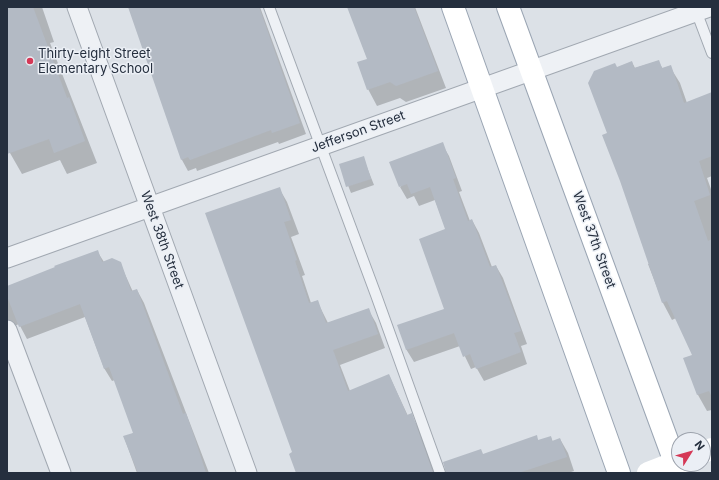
<!DOCTYPE html>
<html>
<head>
<meta charset="utf-8">
<style>
	body { margin:0 }
	#map { position:relative; width:719px; height:480px; overflow:hidden; background:#dce1e7; font-family:Inter,sans-serif }
	canvas { display:block }
	.frame { position:absolute; inset:0; border:8px solid #252f3e; pointer-events:none }
	.north { position:absolute; left:671px; top:432px; width:40px; height:40px; box-sizing:border-box; background:#ebeff5; border:1px solid #9ca2ac; border-radius:50%; rotate:53deg; font-size:11px; font-weight:700; line-height:16px; text-align:center; color:#252f3e }
	.north::after { content:''; display:block; margin:auto; width:14px; height:18px; background:#d53856; clip-path:polygon(50% 0,100% 100%,50% 72%,0 100%) }
</style>
</head>
<body>
<div id="map">
<canvas width="719" height="480"></canvas>
<div class="frame"></div>
<div class="north">N</div>
</div>
<script>
const ctx = document.querySelector('canvas').getContext('2d');
ctx.lineJoin = 'round';
function fillPath(path, color) {
  ctx.fillStyle = color;
  ctx.fill(path, 'evenodd');
}
function trace(path, color, width, dash) {
  ctx.strokeStyle = color;
  ctx.lineWidth = width;
  ctx.lineCap = dash ? 'butt' : 'round';
  ctx.setLineDash(dash || []);
  ctx.stroke(path);
}
function label(font, color, halo, rows, align = 'center') {
  ctx.font = font + ' Inter,sans-serif';
  ctx.lineWidth = 3;
  ctx.setLineDash([]);
  ctx.textBaseline = 'middle';
  ctx.strokeStyle = halo;
  ctx.fillStyle = color;
  for (const [text, x, y, turn = 0] of rows) {
    ctx.save();
    ctx.translate(x, y);
    ctx.rotate((+turn || 0) * Math.PI / 180);
    ctx.textAlign = isNaN(turn) ? turn : align;
    if (halo) ctx.strokeText(text, 0, 0);
    ctx.fillText(text, 0, 0);
    ctx.restore();
  }
}
const shadow = new Path2D(`
	M7 7H42L54 42 50 43 97 163 67 174 60 160 22 174 10 153 7 144Z
	M131 7H260L306 134 279 144 278 142 197 171 196 168 188 171 182 160Z
	M348 7H415L446 88 406 102 400 98 377 106 368 89V60Z
	M658 61 663 69 670 67 680 83 687 103 712 94V176L707 178 712 192V410L707 411 698 395 684 359 694 355 676 318 672 320 663 303 648 264 650 263 608 133 617 68 632 62 635 68Z
	M442 144 449 156 462 191 459 192 470 221 472 220 479 233 492 267 496 266 503 278 527 344 521 346 527 364 484 381 476 367 471 369 460 346 414 362 406 349 445 309 446 230 435 200 419 206 414 196 407 199 400 187Z
	M363 157 374 185 351 193 340 165Z
	M279 188 287 202 299 234 291 237 305 275 302 276 311 303 317 301 328 323 368 309 376 323 385 348 340 365 350 391 389 375 408 416 411 415 419 429 436 473H297L293 453Z
	M97 251 104 262 120 263 133 292 137 290 144 303 209 473H137L124 437 134 433 115 380 112 381 104 368 85 317 27 339 19 324 7 329V287Z
	M536 437 539 441 551 437 553 442 560 439 568 453 574 471 568 473H447L483 455Z`);
const building = new Path2D(`
	M7 7H33L67 98 69 97 85 141 54 153 49 139 7 154Z
	M128 7H259L300 123 272 133 271 130 190 160 188 157 181 160Z
	M347 7H414L438 71 396 86 390 82 367 90 357 62 367 59Z
	M659 60 662 68 671 65 684 103 712 92V156L699 161 710 195 694 201 708 241 712 239V397L709 391 697 395 683 358 692 355 667 301 662 303 620 181 602 135 607 133 588 83 594 71 615 63 617 67 632 61 634 68Z
	M443 142 456 178 453 179 468 221 472 219 490 267 496 265 521 331 514 333 521 352 476 369 470 354 463 357 454 333 406 350 397 325 444 309 419 239 445 229 430 187 411 194 407 184 399 187 389 162Z
	M364 156 371 179 346 187 339 164Z
	M280 187 291 220 284 222 297 260 295 261 309 303 318 300 326 323 369 308 378 334 333 350 348 391 389 374 407 415 412 413 433 473H296L289 454 292 452 205 213Z
	M98 250 102 262 112 258 121 262 131 291 137 289 183 414 186 413 195 439 206 473H138L123 436 133 433 109 367 104 369 80 304 19 327 7 296V286L55 267 54 266Z
	M537 435 538 440 551 436 552 441 560 438 567 457 518 473H446L443 462 481 449 483 454Z`);
const lane = new Path2D(`
	M269 7 376 295 440 473
	M695 8 712 53`);
const street = new Path2D(`
	M77 7 247 473
	M7 258 709 7
	M7 330 61 473`);
const secondary = new Path2D(`
	M703 452 712 449
	M648 473 679 461`);
const primary = new Path2D(`
	M453 7 619 473
	M508 7 679 473`);
const markers = [
	[30,61,4,"#d53856"]
];
const poiNames = [
	["Thirty-eight Street",38,54],
	["Elementary School",38,69]
];
const streetNames = [
	["Jefferson Street",358,132,-20],
	["West 38th Street",162,240,70],
	["West 37th Street",594,240,70]
];
fillPath(shadow, '#0003');
fillPath(building, '#b3bac4');
trace(lane, '#a1a8b1', 12);
trace(street, '#a1a8b1', 21);
trace(primary, '#9aa5b3', 24);
trace(lane, '#eef1f5', 10);
trace(street, '#eef1f5', 19);
trace(secondary, '#fff', 22);
trace(primary, '#fff', 22);
for (const [x, y, r, color] of markers) {
  const dot = new Path2D();
  dot.arc(x, y, r, 0, 2 * Math.PI);
  ctx.fillStyle = color;
  ctx.fill(dot);
  trace(dot, '#ebeff5', 1.5);
}
label('13px', '#252f3e', '#ebeff5', poiNames, 'left');
label('13px', '#252f3e', '#ebeff5', streetNames);
</script>
</body>
</html>
